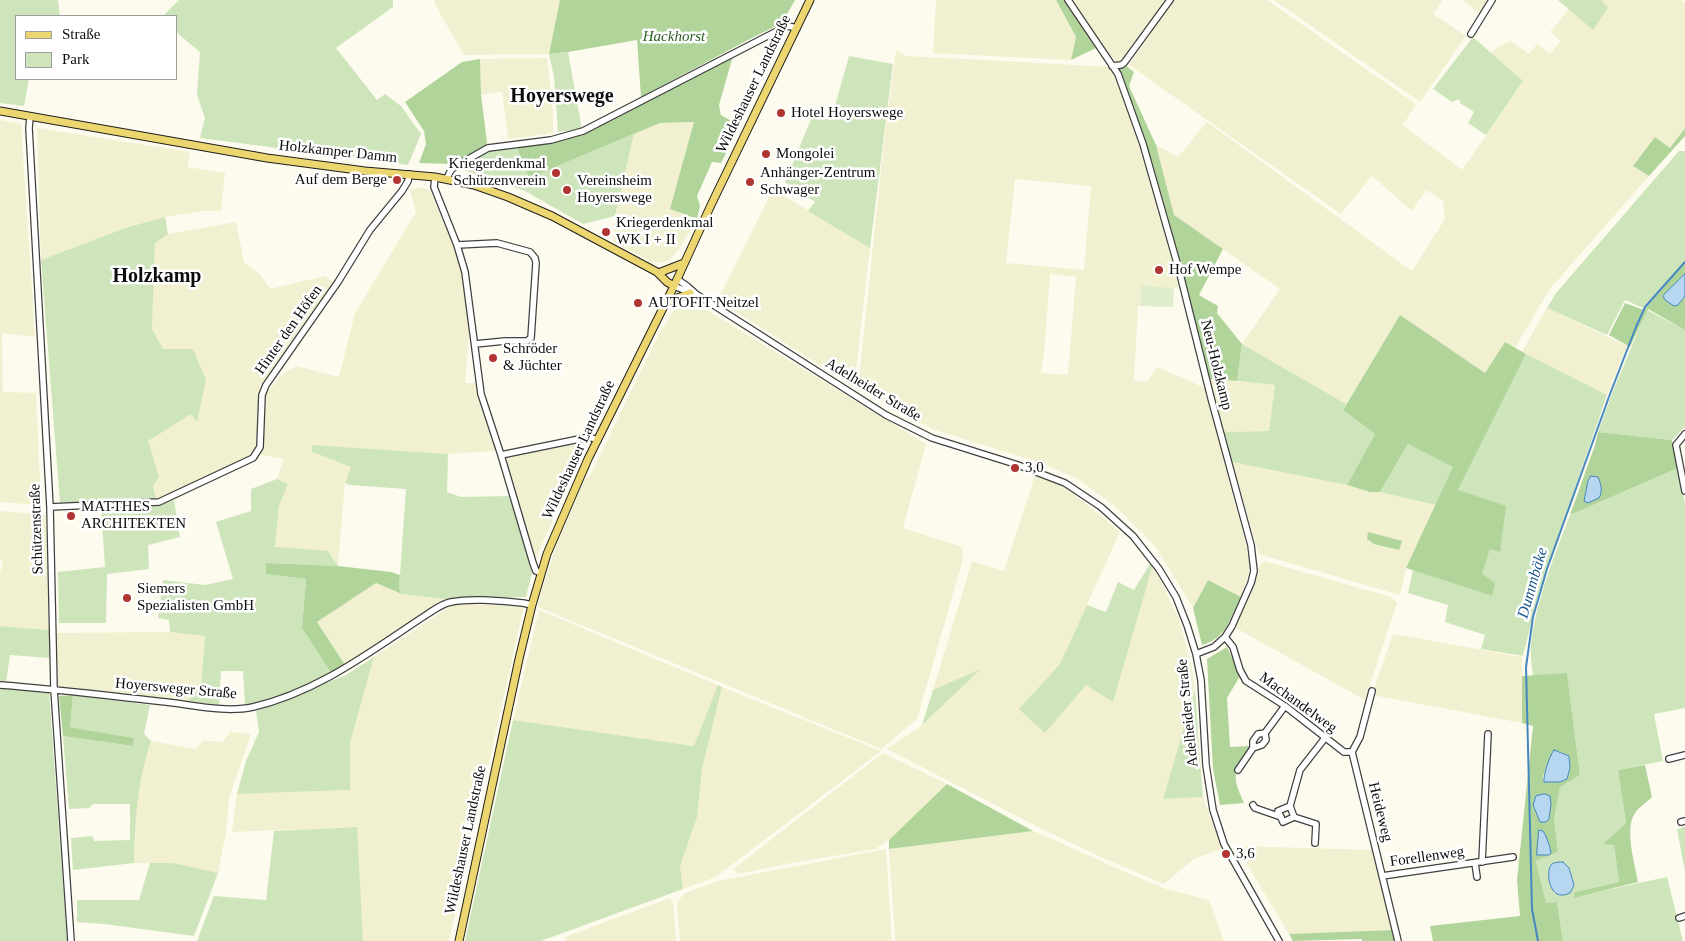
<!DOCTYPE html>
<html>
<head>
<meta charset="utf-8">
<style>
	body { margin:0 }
	#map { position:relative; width:1685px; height:941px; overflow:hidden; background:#fdfbee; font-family:Georgia,serif }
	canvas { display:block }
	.legend { position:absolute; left:15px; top:15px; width:162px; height:65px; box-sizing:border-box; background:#fff; border:1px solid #9e9e9e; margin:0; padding:6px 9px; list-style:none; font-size:15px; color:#0d0d0d }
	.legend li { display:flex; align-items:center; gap:10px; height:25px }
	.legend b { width:25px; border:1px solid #9e9e9e }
</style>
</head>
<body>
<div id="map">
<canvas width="1685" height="941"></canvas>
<ul class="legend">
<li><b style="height:6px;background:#ecd670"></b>Straße</li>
<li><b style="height:14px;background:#cee5bb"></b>Park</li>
</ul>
</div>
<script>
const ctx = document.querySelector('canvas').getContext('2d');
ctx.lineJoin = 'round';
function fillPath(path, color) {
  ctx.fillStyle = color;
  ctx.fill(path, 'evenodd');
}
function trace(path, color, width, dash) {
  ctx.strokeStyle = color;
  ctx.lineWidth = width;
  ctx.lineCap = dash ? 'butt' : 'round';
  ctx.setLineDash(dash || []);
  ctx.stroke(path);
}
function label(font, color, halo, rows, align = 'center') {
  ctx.font = font + ' Georgia,serif';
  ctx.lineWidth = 5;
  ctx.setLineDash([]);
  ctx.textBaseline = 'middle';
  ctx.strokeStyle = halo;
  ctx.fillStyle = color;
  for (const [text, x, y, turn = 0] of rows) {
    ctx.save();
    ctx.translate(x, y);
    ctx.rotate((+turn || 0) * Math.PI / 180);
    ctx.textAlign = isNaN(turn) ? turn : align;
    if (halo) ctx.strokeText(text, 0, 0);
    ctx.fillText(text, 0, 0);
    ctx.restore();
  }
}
const farmland = new Path2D(`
	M434 0H560L549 54 464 55 437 8Z
	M936 0H1056L1076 37 1071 60 933 53Z
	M1073 0H1166L1127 55 1118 62 1108 53Z
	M1174 0H1267L1416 104 1405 122 1401 124 1462 170 1523 82 1491 53 1498 47 1510 41 1529 54 1537 44 1550 54 1561 41 1550 32 1569 9 1593 30 1601 0H1681L1685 3V128L1670 148 1655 137 1633 166 1649 176 1549 290 1515 348 1505 342 1485 373 1400 315 1346 404 1242 344 1280 289 1174 215 1156 145 1178 157 1207 122 1412 271 1445 219 1443 201 1426 190 1412 211 1372 176 1341 214 1129 65Z
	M1274 0H1443L1433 14 1466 36 1420 102Z
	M1462 0H1488L1480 13Z
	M896 50 906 56 1111 67 1133 125 1153 191 1179 287 1174 288 1141 285 1140 306H1138L1134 381 1147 382 1157 367 1205 388 1245 541 1250 568 1241 597 1208 580 1193 608 1155 546 1117 508 1077 478 1038 462 932 429 858 389 882 159ZM1015 179 1091 186 1084 270 1006 263ZM1050 274 1076 277 1068 375 1041 373 1044 354Z
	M547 58 553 110V133L508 139 502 91 481 95 480 59Z
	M0 120 21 124 35 337 2 333 3 392 36 393 41 505 0 502Z
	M695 122 670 209 697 219 678 251 668 261 660 263 652 262 613 242 615 216 634 134 660 123Z
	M37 128 190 152 187 167 225 173 221 211H203L165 217 125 228 41 260Z
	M422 187 430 191 459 258 468 304 469 334 465 383H476L478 398 496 451 448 454 312 445V452L351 467 345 483 338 566 328 551 275 548 279 506 288 484 277 479 284 459 261 455 174 500 159 505 153 486 148 441 191 414 197 421 152 329 155 243 168 234 236 222 244 263 260 274 270 289 325 276 335 283 259 387 268 391 282 375 296 366 339 377 355 313 416 212 410 190Z
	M773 189 870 248 854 387 718 300Z
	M688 303 700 306 926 444 903 528 962 547 963 559 917 719 881 749 538 607 542 589 556 546 585 479 590 476 658 336 675 308 682 304Z
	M1547 308 1627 346 1607 395 1522 352Z
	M1209 379 1275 385 1269 431 1224 432Z
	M588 441 535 560 504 458Z
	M1232 462 1347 485 1370 492H1380L1436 505 1406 568 1400 595 1259 554Z
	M1035 475 1058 483 1084 502 1120 532 1060 664 1019 709 1087 685 1113 701 1153 565 1179 619 1191 664 1195 690 1163 799 1203 797 1221 849 1194 859 1164 884 1103 858 1040 828 887 749 922 725 979 671 933 690 972 561 1004 571Z
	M0 511 46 515 49 630 0 626V574L3 561 0 558Z
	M1264 561 1391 597 1397 603 1365 700 1236 628 1258 568Z
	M376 583 402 594 444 599 443 603 345 665 317 622Z
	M454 604 524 606 449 941H363L356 827 232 832 237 794 350 790V743L374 657Z
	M539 610 718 685 695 746 513 720Z
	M170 632 205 635 201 683 188 701 57 687 55 633Z
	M1393 634 1522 657V723L1372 695Z
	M722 687 881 751 716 877 683 889 680 866 697 817 702 769Z
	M231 732 251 734 229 797 226 832 218 873 173 863H134L136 803 144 761 151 741 196 749 203 740 222 742Z
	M883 753 947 784 889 840 875 849 786 864 738 874 733 869Z
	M1033 831 1041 834 1125 872 1166 889 1209 900 1224 941H895L889 849Z
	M1236 846 1374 850 1393 930 1289 934Z
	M886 849 892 941H680L677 904 683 894 718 881Z
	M670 898 673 902 676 941H565V937Z`);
const green = new Path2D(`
	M0 0H58L60 16H16V79H29L24 106 0 103Z
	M179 0H393V7L336 48 377 100 385 94 401 106 421 134 408 165 200 138 205 118 197 95 200 52 176 32V16H163Z
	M1558 0H1601L1608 8 1593 30Z
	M1473 37 1523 81 1486 135 1468 123 1474 112 1460 103 1459 99 1452 102 1433 89Z
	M568 52 582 129 558 132 554 77 549 54Z
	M849 56 893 64 870 248 808 211 815 202 785 182 814 112 831 120Z
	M634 134 615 216 583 224 525 191 457 168 489 150 517 148 529 178Z
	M1679 151H1685V262L1643 308 1625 300 1607 335 1547 308 1556 293Z
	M165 217 168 234 155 243 152 329 163 349H193L206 380 197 422 191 414 148 441 159 477 153 486 156 498 60 503 41 260 125 228Z
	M1647 310 1685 330V427L1672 440 1598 432 1613 391Z
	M1242 344 1346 404 1343 410 1375 434 1347 485 1232 462 1224 432 1269 431 1275 385 1237 381Z
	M1526 354 1607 395 1538 596 1523 656 1481 649 1485 635 1445 622 1448 605 1408 593 1413 570 1492 596 1482 574 1490 548 1500 551 1458 490Z
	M1408 444 1454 467 1436 505 1380 492Z
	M312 445 448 454 447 492 461 497 509 496 532 572 526 597 444 599 402 594 399 588 406 489 350 485 345 483 351 467 312 452Z
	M1678 468 1685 504V708L1654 714 1663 761 1618 770 1626 823 1604 844H1614L1619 882 1575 892 1573 897 1667 877 1683 941H1563L1557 902 1546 903 1536 861 1558 852 1554 819 1560 786 1580 775 1567 674 1533 676C1532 666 1530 655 1531 645 1536 600 1554 557 1570 515ZM1563 862 1569 868 1555 894 1551 885Z
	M277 479 288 484 279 506 275 547 328 551 338 566 266 563 267 574 306 579 302 628 331 673 281 696 245 706 243 671H221L219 705 188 701 201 683 205 636 170 632 169 620 158 618 163 580 205 585 233 579 216 522 251 511V489Z
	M174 500 180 537 148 545 149 569 107 574 106 623H59L58 572 105 567 101 509 159 505Z
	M1151 562 1153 565 1113 702 1086 685 1045 733 1019 709 1060 664 1087 605 1106 612 1118 582 1134 590Z
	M0 626 49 630V658L10 655 6 683 0 682Z
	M374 657 350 743V790L237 794 246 761 259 732 256 711 346 675Z
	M981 669 922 725 933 690Z
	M718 685 722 687 702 769 697 817 680 866 683 889 541 941H465L513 720 694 746Z
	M0 688 49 691 67 941H0Z
	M1195 690 1200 762 1203 797 1163 799Z
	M73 695 150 705 144 734 151 741C137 781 135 821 134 863L73 870 71 838 93 836 94 841 130 840V804H93L89 808 69 809 63 736 133 746 134 738 70 727Z
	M357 827 363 941H197L214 896 266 900 274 831Z
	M1685 827V872L1677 829Z
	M150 863H173L218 873 194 936 104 924 77 922V900H139Z`);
const forest = new Path2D(`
	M560 0H795L782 23 746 41 641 97 637 40 568 52 549 54Z
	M1056 0H1065L1096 48 1071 60 1076 37Z
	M733 56 719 105 721 115 740 126 721 163 712 162 697 196 700 206 697 219 670 209 694 122 660 123 529 178 517 148 555 141 584 134Z
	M480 59 481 95 487 142 486 147 451 164 419 163 426 144 424 131 405 102 462 62Z
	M1125 65 1134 72 1129 86 1156 145 1174 215 1223 249 1199 295 1218 306 1217 313 1242 344 1237 381 1209 379C1182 275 1160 168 1118 69Z
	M1685 128V136L1649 176 1633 166 1655 137 1670 148Z
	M1685 262V274L1663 296 1678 305 1685 296V330L1648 309 1630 347 1609 335 1625 303 1644 310Z
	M1400 315 1485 373 1505 342 1526 354 1458 490 1506 506 1500 552 1490 549 1482 574 1495 583 1492 596 1406 568 1453 467 1408 444 1380 492H1370L1347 485 1375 434 1343 410Z
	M1598 432 1672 440 1678 468 1570 515 1595 445Z
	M1368 532 1402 541 1399 550 1374 544 1367 539Z
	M266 563 338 566 391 572 400 575 399 588 402 594 376 583 317 622 345 665 331 673 302 628 306 579 266 574Z
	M1208 580 1241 597C1230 618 1227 638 1202 645L1193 608Z
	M1227 647 1240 676 1227 698 1230 747 1249 746V750C1233 774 1232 776 1244 803L1220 805 1213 769 1207 659Z
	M1567 673 1580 775 1560 787 1554 819 1558 852 1536 861 1546 903 1557 902 1563 941H1433L1430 926 1520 916 1517 880 1533 726 1522 723V676ZM1554 751 1562 752 1570 768 1567 779 1544 782 1543 776C1547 768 1550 755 1554 751Z
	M73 695 70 727 134 738 133 746 63 736 59 696Z
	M1645 765 1652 797C1647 802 1639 807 1635 813 1624 829 1635 864 1638 882L1573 898 1575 892 1619 882 1614 845 1603 844 1626 823 1618 770Z
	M947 784 1033 831 889 849V840Z
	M1393 930 1395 941H1362V939L1293 941 1289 934Z`);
const pitch = new Path2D(`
	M1141 285 1174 288 1173 307 1140 306Z`);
const water = new Path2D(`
	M1685 274V296L1678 305 1674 306 1665 300 1663 296Z
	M1591 476 1598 477C1601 484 1603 491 1599 498L1588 503 1584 501 1588 481Z
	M1554 750 1569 756 1570 768 1567 779 1560 782H1544C1543 775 1550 755 1554 750Z
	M1545 794 1550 796 1551 804 1549 819 1546 822H1540L1533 805 1536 796Z
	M1539 830 1543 831C1547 837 1550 846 1551 853L1549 855H1537Z
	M1563 862 1569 868 1574 885 1570 893C1548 904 1545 869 1552 864 1555 862 1559 862 1563 862Z`);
const stream = new Path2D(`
	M1538 941 1532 909 1526 667 1533 617 1547 569 1610 394 1636 327 1645 307 1685 262`);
const minor = new Path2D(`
	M1068 0 1118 74 1143 144 1179 270 1211 398 1251 545 1254 571 1251 583 1232 626 1225 637 1214 647 1196 654
	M1471 34 1492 0
	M1112 66 1121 65 1124 63 1170 0
	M30 117 29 128 50 507 54 689 71 941
	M435 177 434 187 457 245 465 272 481 394 501 455 533 563 536 571 541 573
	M447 178 451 170 456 166 488 148 551 140 583 131 783 28 788 26 797 28
	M457 245 497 243 530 252 535 258 536 263 531 338 527 341H505L475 344
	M677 279 687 286 696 294 886 415 932 438 1018 465 1065 483 1101 507 1133 536 1159 569 1176 597 1187 625 1196 654 1201 680 1206 765 1213 810 1224 844 1279 941
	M674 286 691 293
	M1685 434 1676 445 1685 491
	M501 455 589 437 598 440
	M50 507 159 502 253 458 260 447 262 395 266 385 338 282 370 230 402 191 408 181 409 174
	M1225 637 1233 647 1240 670 1246 681 1285 706 1344 752H1352
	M0 685C55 689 111 696 166 702 193 705 226 713 253 707 318 692 371 651 426 615 434 610 441 604 451 602 473 598 499 601 523 603L532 605
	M1372 691 1360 737 1352 752 1398 941
	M1253 748V741L1258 734 1265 733
	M1669 759 1685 755
	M1238 770 1253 748 1262 745 1266 740 1265 733 1285 706
	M1253 805 1255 808 1281 817
	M1290 806 1278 811 1283 822 1294 817 1290 806 1300 770 1325 738
	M1294 817 1316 824 1315 843
	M1681 822 1685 821
	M1482 862 1488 734
	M1475 863 1477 877
	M1382 876 1513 857
	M1679 918 1685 916`);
const major = new Path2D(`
	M0 111 267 158 365 171 435 177 474 185 508 197 552 216 657 272 667 282 674 286
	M661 272 684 263
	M665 303 690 293
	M459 941 519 659 532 605 547 554 588 459 674 286 711 205 810 0`);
const markers = [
	[781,113,5,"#af3432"],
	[766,154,5,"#af3432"],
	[556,173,5,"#af3432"],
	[397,180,5,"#af3432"],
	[750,182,5,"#af3432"],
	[567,190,5,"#af3432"],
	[606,232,5,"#af3432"],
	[1159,270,5,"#af3432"],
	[638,303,5,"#af3432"],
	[493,358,5,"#af3432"],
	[1015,468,5,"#af3432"],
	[71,516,5,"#af3432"],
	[127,598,5,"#af3432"],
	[1226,854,5,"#af3432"]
];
const parkNames = [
	["Hackhorst",674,37]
];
const streetNames = [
	["Wildeshauser Landstraße",754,84,-64],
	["Holzkamper Damm",338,152,6],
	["Hinter den Höfen",289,330,-55],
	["Neu-Holzkamp",1216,365,76],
	["Adelheider Straße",873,390,31],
	["Wildeshauser Landstraße",579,450,-65],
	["Schützenstraße",37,529,-92],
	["Hoyersweger Straße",176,689,5],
	["Machandelweg",1298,703,36],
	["Adelheider Straße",1188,713,-96],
	["Heideweg",1380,812,76],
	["Wildeshauser Landstraße",466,840,-78],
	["Forellenweg",1427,857,-8]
];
const poiNames = [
	["Hotel Hoyerswege",791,113],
	["Mongolei",776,154],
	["Kriegerdenkmal",546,164,"right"],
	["Schützenverein",546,181,"right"],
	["Anhänger-Zentrum",760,173],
	["Schwager",760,190],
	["Auf dem Berge",387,180,"right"],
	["Vereinsheim",577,181],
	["Hoyerswege",577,198],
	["Kriegerdenkmal",616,223],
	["WK I + II",616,240],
	["Hof Wempe",1169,270],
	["AUTOFIT Neitzel",648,303],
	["Schröder",503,349],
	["& Jüchter",503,366],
	["3,0",1025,468],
	["MATTHES",81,507],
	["ARCHITEKTEN",81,524],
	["Siemers",137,589],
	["Spezialisten GmbH",137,606],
	["3,6",1236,854]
];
const waterNames = [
	["Dummbäke",1533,583,-74]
];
const districtNames = [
	["Hoyerswege",562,97],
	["Holzkamp",157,277]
];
fillPath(farmland, '#f1f0d0');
fillPath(green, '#cee5bb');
fillPath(forest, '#b1d49b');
fillPath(pitch, '#dfedcc');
fillPath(water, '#b7d7f0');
trace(water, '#4587c0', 1);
trace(stream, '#4587c0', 2);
trace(minor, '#404040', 8);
trace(major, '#1e1e1e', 9);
trace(minor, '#fff', 5.5);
trace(major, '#ecd670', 7);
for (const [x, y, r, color] of markers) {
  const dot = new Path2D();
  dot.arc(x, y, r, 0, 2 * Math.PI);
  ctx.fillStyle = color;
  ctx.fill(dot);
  trace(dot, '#fff', 2);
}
label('italic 15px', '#2b5e23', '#fff', parkNames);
label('15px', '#0d0d0d', '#fff', streetNames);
label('15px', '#0d0d0d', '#fff', poiNames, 'left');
label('italic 16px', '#225a92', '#fff', waterNames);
label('bold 20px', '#0d0d0d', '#fff', districtNames);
</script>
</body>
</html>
